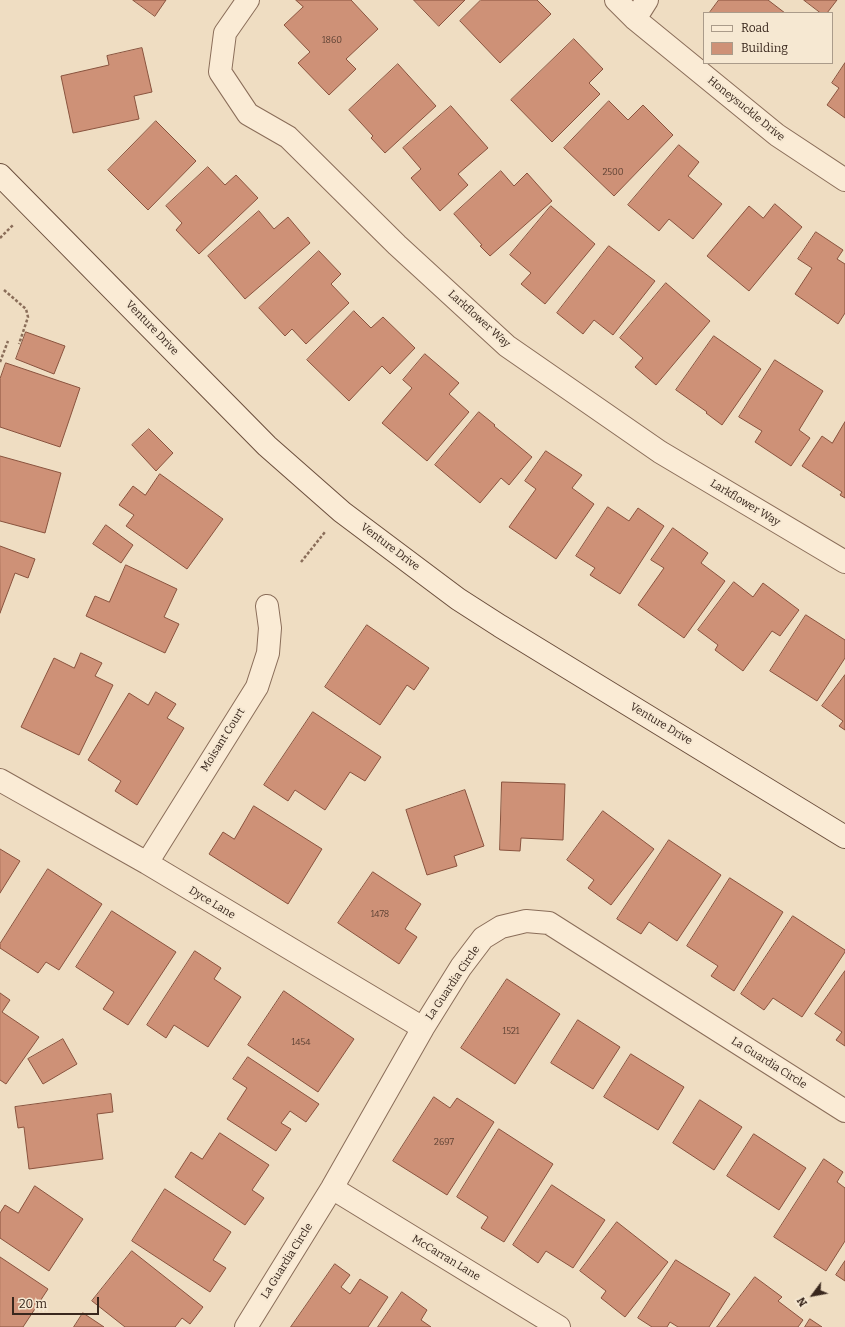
<!DOCTYPE html>
<html>
<head>
<meta charset="utf-8">
<style>
	body { margin:0 }
	#map { position:relative; width:845px; height:1327px; overflow:hidden; background:#efddc2; font-family:Bitter,serif }
	canvas { display:block }
	.legend { position:absolute; left:703px; top:12px; width:130px; height:52px; box-sizing:border-box; background:#f6e8d2; border:1px solid #aa9b8a; margin:0; padding:5px 7px; list-style:none; font-size:12px; color:#39271d }
	.legend li { display:flex; align-items:center; gap:8px; height:20px }
	.legend b { width:20px; border:1px solid #aa9b8a }
	.north { position:absolute; left:793px; top:1275px; width:40px; height:40px; -webkit-text-stroke:3px #f6e8d2; paint-order:stroke; rotate:238deg; font-size:11px; font-weight:700; line-height:16px; text-align:center; color:#39271d }
	.north::after { content:''; display:block; margin:auto; width:14px; height:18px; background:#39271d; clip-path:polygon(50% 0,100% 100%,50% 72%,0 100%) }
	.scale { position:absolute; left:12px; top:1297px; width:87px; height:18px; box-sizing:border-box; border:2px solid #39271d; border-top:0; padding-left:5px; font-size:12px; line-height:14px; white-space:nowrap; color:#39271d; -webkit-text-stroke:3px #f6e8d2; paint-order:stroke }
</style>
</head>
<body>
<div id="map">
<canvas width="845" height="1327"></canvas>
<ul class="legend">
<li><b style="height:5px;background:#faebd5"></b>Road</li>
<li><b style="height:11px;background:#ce9177"></b>Building</li>
</ul>
<div class="north">N</div>
<div class="scale">20 m</div>
</div>
<script>
const ctx = document.querySelector('canvas').getContext('2d');
ctx.lineJoin = 'round';
function fillPath(path, color) {
  ctx.fillStyle = color;
  ctx.fill(path, 'evenodd');
}
function trace(path, color, width, dash) {
  ctx.strokeStyle = color;
  ctx.lineWidth = width;
  ctx.lineCap = dash ? 'butt' : 'round';
  ctx.setLineDash(dash || []);
  ctx.stroke(path);
}
function label(font, color, halo, rows, align = 'center') {
  ctx.font = font + ' Bitter,serif';
  ctx.lineWidth = 4;
  ctx.setLineDash([]);
  ctx.textBaseline = 'middle';
  ctx.strokeStyle = halo;
  ctx.fillStyle = color;
  for (const [text, x, y, turn = 0] of rows) {
    ctx.save();
    ctx.translate(x, y);
    ctx.rotate((+turn || 0) * Math.PI / 180);
    ctx.textAlign = isNaN(turn) ? turn : align;
    if (halo) ctx.strokeText(text, 0, 0);
    ctx.fillText(text, 0, 0);
    ctx.restore();
  }
}
const building = new Path2D(`
	M133 0H166L155 16Z
	M296 0H351L378 29 346 59 356 69 329 95 298 63 310 52 284 25 303 7Z
	M414 0H465L439 26Z
	M481 0H537L551 14 500 63 460 21Z
	M719 0H768L785 13H710V12Z
	M804 0H837L827 13H821Z
	M574 39 603 69 589 83 600 94 552 142 511 100Z
	M142 48 152 92 134 96 139 119 73 133 61 76 109 65 107 56Z
	M845 63V118L827 105 839 88 832 83Z
	M398 64 436 106 385 153 371 138 373 136 349 110Z
	M609 101 628 120 643 105 673 135 614 196 564 148Z
	M451 106 488 148 458 174 468 185 440 211 411 178 421 169 403 148Z
	M156 121 196 161 148 210 108 170Z
	M679 145 699 162 688 176 722 204 693 239 669 219 659 231 628 205Z
	M208 167 225 185 236 175 258 198 199 254 176 230 182 223 166 206Z
	M501 171 514 186 527 173 552 201 490 256 480 246 482 245 454 214Z
	M775 204 802 227 749 291 707 256 749 206 763 218Z
	M551 206 595 244 545 304 521 284 531 273 510 255Z
	M259 211 274 229 288 217 310 243 245 299 208 256Z
	M816 232 843 250 837 259 845 264V313L838 324 795 294 812 268 798 259Z
	M609 246 655 281 613 335 594 320 583 334 557 313Z
	M319 251 341 274 331 284 349 303 306 344 292 329 285 336 259 308Z
	M666 283 710 321 656 385 635 367 643 358 620 338Z
	M354 311 371 328 383 317 415 348 390 374 382 366 349 401 307 360Z
	M26 332 65 346 54 374 16 359Z
	M714 336 761 369 722 425 706 413 707 412 676 390Z
	M425 354 459 383 449 394 469 412 427 461 382 423 412 388 403 380Z
	M775 360 823 391 799 430 810 438 791 466 755 442 762 431 739 417Z
	M6 363 80 388 60 447 0 427V379Z
	M479 412 495 425 494 426 532 457 509 485 501 478 480 503 435 465Z
	M845 422V498L840 495 842 492 802 466 822 436 832 443Z
	M149 429 173 453 156 471 132 445Z
	M546 451 582 475 572 488 594 504 556 559 509 527 536 489 525 481Z
	M0 456 61 473 45 533 0 521Z
	M160 474 223 519 187 569 126 526 134 515 119 505 133 486 145 495Z
	M608 507 629 521 638 508 664 526 620 594 590 575 595 568 576 556Z
	M106 525 133 545 121 563 93 544Z
	M673 528 708 553 701 563 725 581 684 638 638 605 664 568 651 560Z
	M0 546 35 559 28 578 15 573 0 613Z
	M126 565 177 589 164 617 179 624 165 653 86 616 95 596 109 602Z
	M734 582 753 597 763 583 799 610 780 636 772 631 743 671 715 650 718 645 698 630Z
	M806 615 845 640V658L817 701 770 671Z
	M367 625 429 668 414 690 407 685 380 725 325 687Z
	M81 653 102 663 95 676 113 685 79 755 21 727 54 658 74 668Z
	M845 675V730L839 726 843 721 822 706Z
	M156 692 176 704 167 718 184 728 137 805 115 791 121 781 88 760 129 693 148 705Z
	M313 712 381 757 365 781 350 772 325 810 295 790 288 801 264 785Z
	M502 782 565 784 563 840 521 838 520 851 500 850Z
	M465 790 484 846 454 856 457 866 427 875 406 810Z
	M254 806 322 849 288 904 209 854 223 832 234 839Z
	M603 811 654 849 611 905 588 888 594 880 567 860Z
	M669 840 721 875 677 941 649 922 641 934 617 919Z
	M0 849 20 861 0 893Z
	M48 869 102 904 59 970 46 962 38 973 0 948V944Z
	M373 872 421 904 405 929 417 937 399 964 338 923Z
	M730 878 783 912 734 991 711 976 718 966 687 946Z
	M112 911 176 952 128 1025 103 1009 114 992 76 967Z
	M793 916 845 950V952L802 1017 773 998 764 1010 741 994Z
	M195 951 221 968 214 979 241 997 208 1047 174 1025 166 1038 147 1025Z
	M845 971V1046L836 1040 842 1032 815 1014Z
	M507 979 560 1014 515 1084 461 1048Z
	M284 991 354 1039 318 1092 248 1045Z
	M0 993 10 1000 2 1012 39 1037 6 1084 0 1080Z
	M578 1020 620 1047 593 1089 551 1063Z
	M63 1039 77 1064 43 1084 28 1059Z
	M631 1054 684 1087 658 1130 604 1097Z
	M248 1057 319 1104 306 1122 290 1111 281 1123 291 1129 276 1151 227 1119 247 1088 233 1079Z
	M111 1094 113 1112 97 1114 103 1159 29 1169 24 1127 18 1128 15 1107Z
	M434 1097 450 1108 457 1098 494 1122 447 1195 393 1161Z
	M700 1100 742 1127 714 1170 673 1143Z
	M499 1129 553 1164 504 1242 481 1228 488 1217 457 1197Z
	M220 1133 269 1165 252 1190 264 1198 245 1225 175 1177 191 1152 202 1159Z
	M754 1134 806 1168 779 1210 727 1176Z
	M824 1159 843 1172 837 1182 845 1188V1241L826 1271 774 1237Z
	M552 1185 605 1220 573 1268 546 1251 538 1263 513 1245Z
	M35 1186 83 1219 49 1271 0 1238V1213L5 1205 18 1213Z
	M165 1189 231 1232 213 1260 226 1268 210 1292 132 1241Z
	M617 1222 668 1262 625 1317 601 1298 606 1291 580 1271Z
	M132 1251 203 1307 190 1324 182 1318 175 1327H125L92 1301Z
	M0 1257 48 1289 23 1327H0Z
	M676 1260 730 1294 709 1327H678L670 1322 667 1327H652L638 1318Z
	M845 1261V1281L836 1275Z
	M335 1264 350 1275 341 1287 350 1294 360 1279 388 1297 368 1327H291Z
	M755 1277 782 1297 778 1301 803 1320 798 1327H717Z
	M402 1292 427 1310 421 1320 431 1327H378Z
	M83 1313 104 1327H74Z
	M810 1319 822 1327H805Z`);
const path = new Path2D(`
	M0 238 13 225
	M4 290 26 309 28 317 19 344
	M0 362 8 341
	M301 562 325 532`);
const street = new Path2D(`
	M248 0 225 33 220 72 248 114 288 137 397 245 507 346 660 452 845 562
	M616 0 635 19 777 135 845 180
	M635 19 647 0
	M0 780 147 863 423 1028
	M147 863 257 687 268 653 270 628 267 606
	M332 1188 559 1327
	M246 1327 332 1188 423 1028 461 967 483 938 501 927 526 921 549 923 845 1111`);
const secondary = new Path2D(`
	M0 175 267 446 342 512 458 599 500 626 845 837`);
const numberNames = [
	["1860",332,40],
	["2500",613,172],
	["1478",380,914],
	["1521",511,1031],
	["1454",301,1042],
	["2697",444,1142]
];
const streetNames = [
	["Honeysuckle Drive",746,109,39],
	["Larkflower Way",479,319,42],
	["Venture Drive",152,328,46],
	["Larkflower Way",745,503,31],
	["Venture Drive",390,547,37],
	["Venture Drive",661,724,31],
	["Moisant Court",223,740,-58],
	["Dyce Lane",212,903,31],
	["La Guardia Circle",453,983,-56],
	["La Guardia Circle",769,1063,32],
	["McCarran Lane",446,1258,31],
	["La Guardia Circle",287,1261,-58]
];
fillPath(building, '#ce9177');
trace(building, '#89533e', 1);
trace(street, '#8a6d59', 24);
trace(secondary, '#6b4e3c', 24);
trace(path, '#8a6d59', 2.5, [3, 2]);
trace(street, '#faebd5', 22);
trace(secondary, '#faebd5', 22);
label('9px', '#5e4234', null, numberNames);
label('11px', '#39271d', '#f6e8d2', streetNames);
</script>
</body>
</html>
